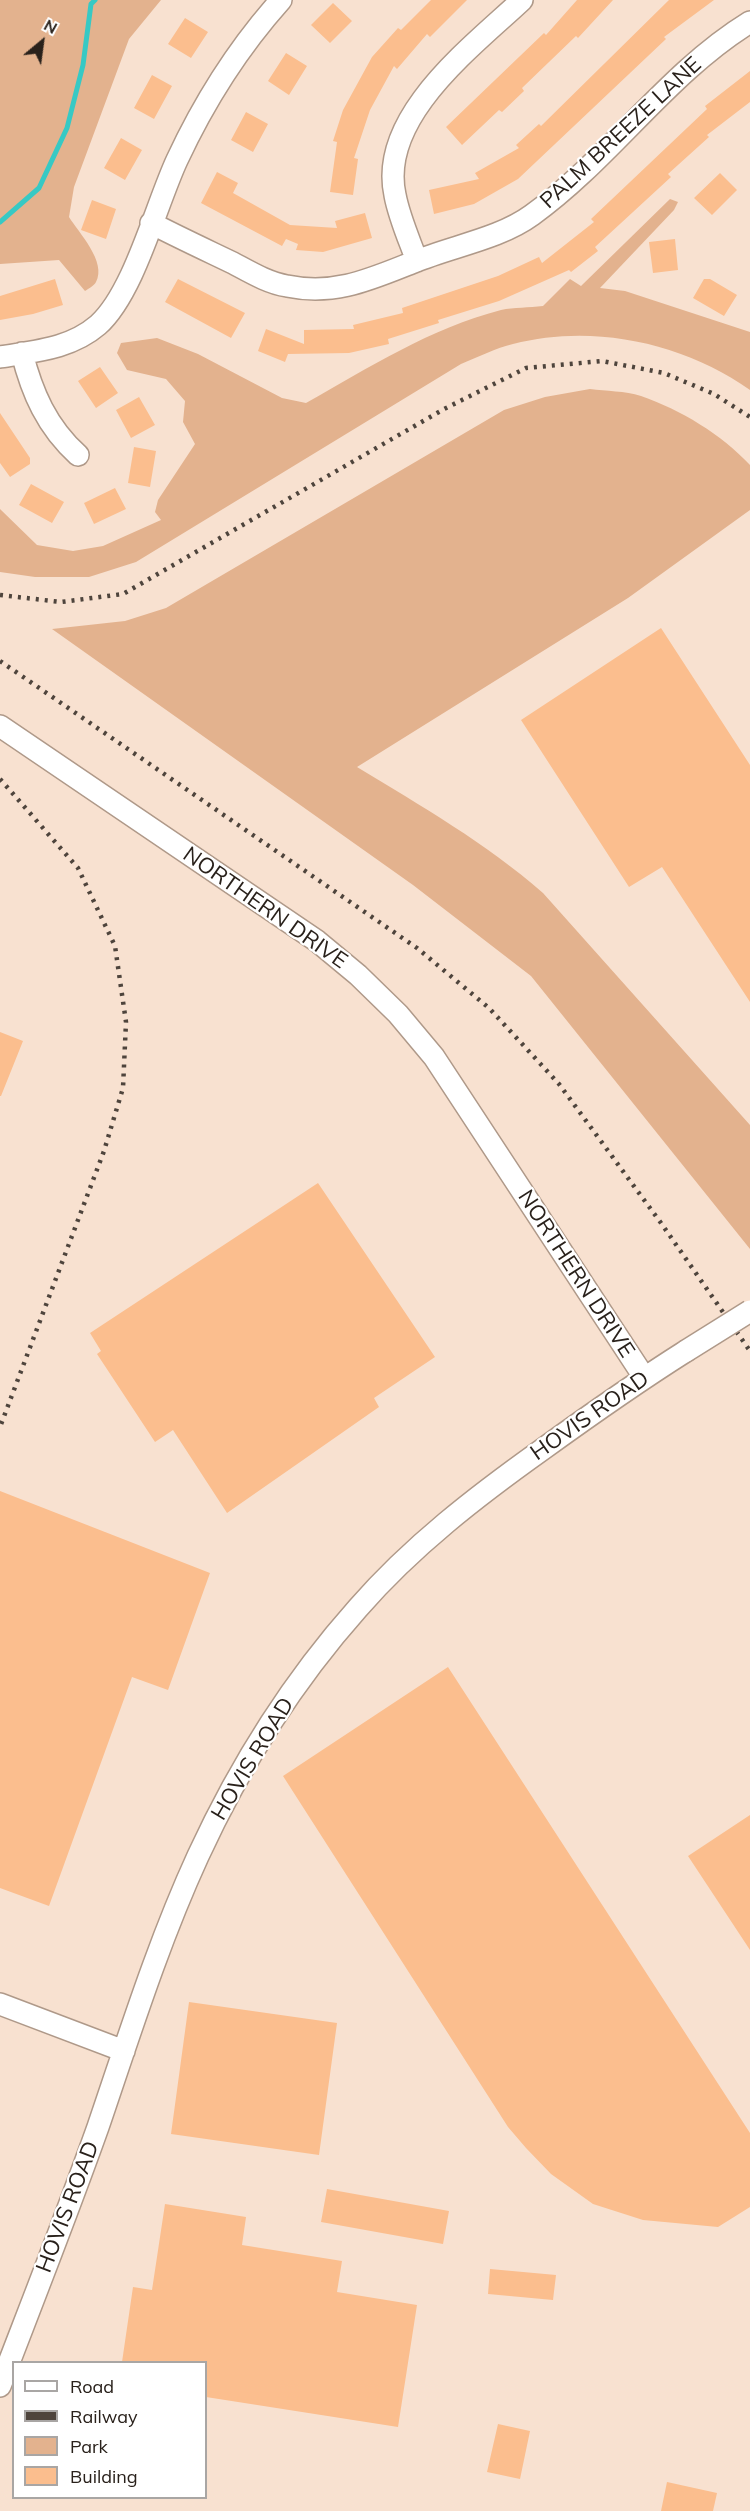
<!DOCTYPE html>
<html>
<head>
<meta charset="utf-8">
<style>
	body { margin:0 }
	#map { position:relative; width:750px; height:2511px; overflow:hidden; background:#f8e1d0; font-family:Mulish,sans-serif }
	canvas { display:block }
	.legend { position:absolute; left:12px; top:2361px; width:195px; height:138px; box-sizing:border-box; background:#fff; border:2px solid #a9a6a4; margin:0; padding:8px 10px; list-style:none; font-size:18px; color:#29211b }
	.legend li { display:flex; align-items:center; gap:12px; height:30px }
	.legend b { width:30px; border:2px solid #a9a6a4 }
	.north { position:absolute; left:12px; top:12px; width:60px; height:60px; -webkit-text-stroke:4px #fff; paint-order:stroke; rotate:29deg; font-size:16px; font-weight:700; line-height:24px; text-align:center; color:#29211b }
	.north::after { content:''; display:block; margin:auto; width:21px; height:27px; background:#29211b; clip-path:polygon(50% 0,100% 100%,50% 72%,0 100%) }
</style>
</head>
<body>
<div id="map">
<canvas width="750" height="2511"></canvas>
<ul class="legend">
<li><b style="height:8px;background:#fff"></b>Road</li>
<li><b style="height:8px;background:#4e443c"></b>Railway</li>
<li><b style="height:16px;background:#e3b28e"></b>Park</li>
<li><b style="height:16px;background:#fbbe8e"></b>Building</li>
</ul>
<div class="north">N</div>
</div>
<script>
const ctx = document.querySelector('canvas').getContext('2d');
ctx.lineJoin = 'round';
function fillPath(path, color) {
  ctx.fillStyle = color;
  ctx.fill(path, 'evenodd');
}
function trace(path, color, width, dash) {
  ctx.strokeStyle = color;
  ctx.lineWidth = width;
  ctx.lineCap = dash ? 'butt' : 'round';
  ctx.setLineDash(dash || []);
  ctx.stroke(path);
}
function label(font, color, halo, rows, align = 'center') {
  ctx.font = font + ' Mulish,sans-serif';
  ctx.lineWidth = 4.5;
  ctx.setLineDash([]);
  ctx.textBaseline = 'middle';
  ctx.strokeStyle = halo;
  ctx.fillStyle = color;
  for (const [text, x, y, turn = 0] of rows) {
    ctx.save();
    ctx.translate(x, y);
    ctx.rotate((+turn || 0) * Math.PI / 180);
    ctx.textAlign = isNaN(turn) ? turn : align;
    if (halo) ctx.strokeText(text, 0, 0);
    ctx.fillText(text, 0, 0);
    ctx.restore();
  }
}
const green = new Path2D(`
	M0 0H161L129 39 74 187 69 217C79 233 107 262 96 282 94 286 88 289 85 291L59 260 0 264Z
	M670 199 678 202 674 210 600 288 625 291 750 332V390C684 343 593 323 513 344 496 348 478 357 461 364L136 562 89 577H35L0 572V509L37 545 73 551 103 546 161 520 155 512 158 500 195 444 183 422 185 401 166 379 127 370 117 353 121 343 157 338 198 354 282 398 306 403C368 368 431 328 501 310 514 307 529 308 543 306L570 279 581 286Z
	M590 389C606 391 625 391 641 396 681 410 721 434 750 465V510L628 598 357 767C421 806 486 843 543 893L750 1125V1249L531 976 413 885 52 629 125 621 166 608 504 410 545 397Z`);
const stream = new Path2D(`
	M0 222 39 188 67 128 83 65 91 4 95 0`);
const building = new Path2D(`
	M431 0H467L430 37 427 34 397 69 394 66 370 110 354 158 358 159 353 195 330 192 337 142 333 141 343 110 372 57 398 28 401 30Z
	M577 0H613L578 38 576 36 522 88 524 91 502 112 499 110 462 145 446 127 544 33 546 35Z
	M669 0H714L664 37 666 39 518 179 474 204 434 214 429 190 479 179 475 173 519 148 516 145 539 124 541 126Z
	M333 3 352 21 330 43 311 25Z
	M185 18 208 32 191 58 168 44Z
	M286 53 307 66 289 95 268 81Z
	M750 71V102L707 135 709 137 668 174 671 177 595 247 598 251 571 272 569 270 499 301 438 320 439 323 388 339 389 344 349 353 288 354 285 362 258 351 266 329 304 344V330L354 329 353 325 403 313 402 308 498 276 539 257 542 263 594 222 591 219 707 109 705 106Z
	M152 75 172 86 154 119 134 108Z
	M246 112 268 124 253 152 231 140Z
	M121 138 142 150 125 180 104 168Z
	M217 172 238 183 233 193 290 225 337 228 335 221 365 213 372 238 323 252 296 250 298 244 286 239 282 246 201 203Z
	M720 173 737 190 712 215 694 198Z
	M92 200 116 209 106 239 81 230Z
	M675 239 678 270 653 273 649 242Z
	M55 279 63 305 33 314 0 320V296Z
	M178 279 245 313 231 338 165 302Z
	M704 279H710L737 295 724 316 693 298Z
	M100 367 118 393 96 408 78 381Z
	M139 397 155 425 131 438 116 410Z
	M0 413 30 458V464L10 477 0 463Z
	M134 447 156 451 150 487 128 483Z
	M31 484 64 502 52 523 19 505Z
	M115 488 126 509 94 524 84 503Z
	M661 628 750 765V1002L662 867 629 887 521 720Z
	M0 1032 23 1041 1 1096H0Z
	M318 1183 435 1357 374 1398 379 1407 227 1513 173 1430 155 1442 97 1354 101 1351 90 1333Z
	M0 1491 210 1573 168 1690 132 1677 49 1906 0 1888Z
	M448 1667 750 2133V2207L718 2227 643 2220 593 2204 551 2174 526 2148 508 2127 283 1776Z
	M750 1815V1950L688 1856Z
	M189 2002 337 2023 319 2155 171 2134Z
	M327 2189 449 2211 443 2244 321 2222Z
	M165 2204 246 2217 242 2245 342 2261 337 2292 417 2305 398 2427 206 2397V2362H122L133 2287 152 2290Z
	M490 2269 556 2275 553 2300 488 2294Z
	M498 2424 530 2431 520 2479 487 2472Z
	M667 2482 717 2493 713 2511H661Z`);
const minor = new Path2D(`
	M151 223C178 237 206 250 233 263 250 272 268 283 287 286 335 296 371 279 414 262 452 246 499 239 532 215 611 158 667 73 750 22
	M417 261C409 239 399 217 395 195 378 117 472 47 522 0
	M22 353C32 393 47 427 78 455
	M0 357C35 351 70 349 98 325 134 293 156 205 177 160 204 102 238 48 281 0
	M0 726 317 941 358 975 398 1014 434 1057 644 1377
	M0 2004 124 2051
	M0 2386C33 2300 67 2214 98 2127 129 2036 158 1943 198 1856 239 1767 293 1681 358 1608 412 1546 477 1496 543 1449 590 1415 637 1382 686 1351`);
const rail = new Path2D(`
	M0 595 61 602 123 594 444 409 526 368 602 361 664 373 714 394 750 417
	M0 661 417 948 489 1008 559 1084 661 1223 750 1351
	M0 779 78 868 115 946 126 1022 123 1088 104 1151 0 1427`);
const minorBridge = new Path2D(`
	M686 1351 750 1311`);
const streetNames = [
	["PALM BREEZE LANE",621,133,-43],
	["NORTHERN DRIVE",265,908,35],
	["NORTHERN DRIVE",576,1274,57],
	["HOVIS ROAD",590,1416,-35],
	["HOVIS ROAD",253,1759,-59],
	["HOVIS ROAD",68,2207,-69]
];
fillPath(green, '#e3b28e');
trace(stream, '#37c9c4', 5);
fillPath(building, '#fbbe8e');
trace(minor, '#af9989', 24);
trace(minor, '#fff', 21);
trace(rail, '#4e443c', 4.5, [3, 6]);
trace(minorBridge, '#af9989', 24, []);
trace(minorBridge, '#fff', 21);
label('22px', '#29211b', '#fff', streetNames);
</script>
</body>
</html>
